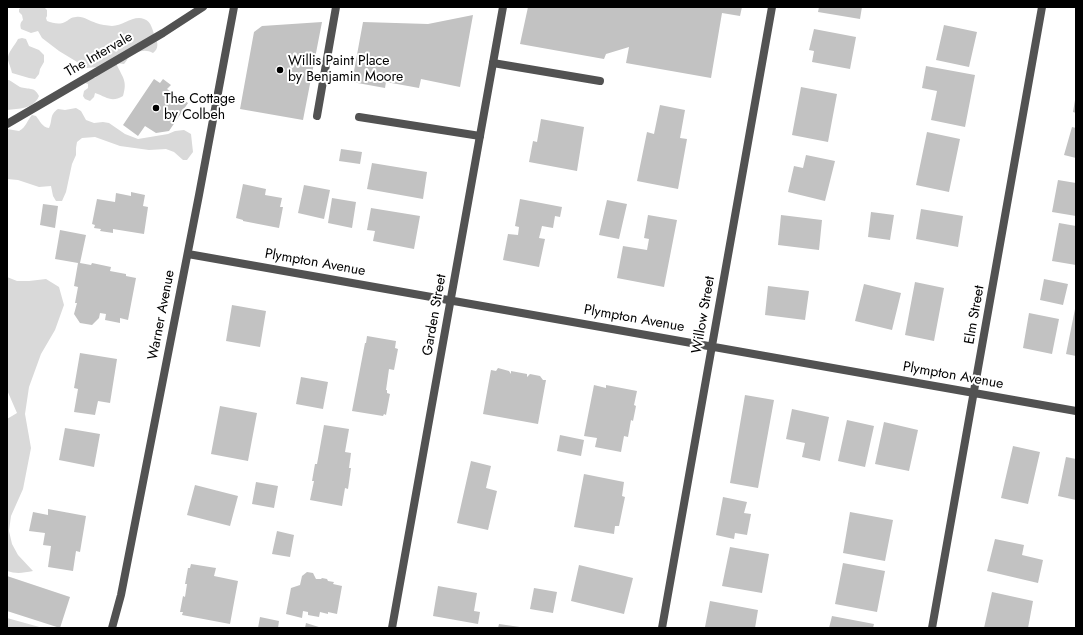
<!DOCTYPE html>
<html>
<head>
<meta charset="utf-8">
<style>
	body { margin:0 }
	#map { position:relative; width:1083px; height:635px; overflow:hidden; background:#fff; font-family:Jost,sans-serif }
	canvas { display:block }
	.frame { position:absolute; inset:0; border:8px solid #000; pointer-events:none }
</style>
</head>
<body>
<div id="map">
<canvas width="1083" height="635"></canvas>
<div class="frame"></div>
</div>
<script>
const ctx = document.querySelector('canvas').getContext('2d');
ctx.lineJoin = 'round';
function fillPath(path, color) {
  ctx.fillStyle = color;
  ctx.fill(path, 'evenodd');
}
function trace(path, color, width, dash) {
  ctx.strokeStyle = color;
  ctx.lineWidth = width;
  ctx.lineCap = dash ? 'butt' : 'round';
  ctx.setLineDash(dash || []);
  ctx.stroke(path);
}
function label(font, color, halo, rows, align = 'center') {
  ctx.font = font + ' Jost,sans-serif';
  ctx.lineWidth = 4;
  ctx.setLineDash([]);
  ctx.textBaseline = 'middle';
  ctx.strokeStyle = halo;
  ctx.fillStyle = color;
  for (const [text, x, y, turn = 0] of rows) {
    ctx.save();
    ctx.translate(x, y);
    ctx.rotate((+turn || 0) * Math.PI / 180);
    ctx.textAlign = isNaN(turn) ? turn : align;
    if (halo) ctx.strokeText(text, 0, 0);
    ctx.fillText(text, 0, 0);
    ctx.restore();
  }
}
const green = new Path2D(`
	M22 7H44L47 10V16L46 18 47 21C53 23 59 25 65 22 69 20 71 17 76 17 84 16 89 21 96 23 101 25 107 25 112 26 123 26 133 15 144 19 152 22 152 30 155 36 158 42 159 49 153 53 145 48 136 52 128 56L127 60 124 64 116 63C122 77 128 80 123 96 111 103 107 97 95 93L94 97 90 101 85 99 83 96 84 91 88 88V84L85 83 82 78H95L103 68 97 67 87 68 59 51 42 38 38 31 31 33 21 29C20 25 20 23 23 20L22 15 19 12V9Z
	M22 38 26 39 29 46 39 50 44 55V62L40 69 39 74 35 79 29 78 12 73C11 68 9 64 8 60 7 52 15 46 18 39Z
	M7 80H9C13 82 16 85 20 87 29 90 34 86 39 96 33 110 19 108 7 110Z
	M76 108 81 111 86 120 94 123 103 122 109 123 125 134 138 139 168 134 175 131 184 130 191 134 193 152 187 160H183L174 152 166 149 149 150 120 146 95 137 82 138 77 142 76 148V155L72 164 66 192 62 201H56L53 196 51 186 39 187 18 180 7 179V129L19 131C27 126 26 122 32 115L36 116C40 121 42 127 49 128 53 120 49 115 58 109L65 110Z
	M7 277 17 281H29L46 279 59 287 64 305 55 330 41 354 29 387 25 414 31 448 23 489 11 516 9 531 12 544 18 555 33 571C23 573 16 574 7 571V419L17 413 7 390Z
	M7 618 43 628H7Z`);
const building = new Path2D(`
	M528 7H742L740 16 722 13 711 78 626 63 629 47 606 54 604 59 520 44Z
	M819 7H862L860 19 818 12Z
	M473 15 460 87 421 79 419 88 386 82 385 88 352 82 363 22 428 24Z
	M322 22 303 120 240 109 254 32 262 26Z
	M944 25 977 32 969 67 936 60Z
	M814 29 856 37 850 69 812 62 814 51 809 50Z
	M926 66 975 75 965 127 931 120 937 91 922 88Z
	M154 79 160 83 163 79 171 85 167 89 188 103 169 131 156 133 145 126 138 136 123 125Z
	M801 87 837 94 828 142 792 135Z
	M1075 100H1076V113L1073 112Z
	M660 105 685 110 680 138 687 139 678 189 637 181 647 132 654 134Z
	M541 119 584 127 577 171 529 162 533 141 537 142Z
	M1072 127 1076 128V158L1064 155Z
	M927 132 960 139 949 192 916 185Z
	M341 149 362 152 360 164 339 161Z
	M806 155 835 161 825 201 788 192 794 166 803 168Z
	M372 163 427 172 423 199 367 189Z
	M1058 180 1076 183V216L1052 212Z
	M243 184 266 189 265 195 282 198 280 207H283L279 228 243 221V220L236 218Z
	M304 185 330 190 324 219 298 213Z
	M131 192 145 195 143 206 148 207 144 234 113 229V233L100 231 101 229 94 228 95 225 92 224 97 199 115 202 116 193 131 196Z
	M332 198 356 202 352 228 328 223Z
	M520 199 562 207 560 217 555 216 553 228 542 226 539 238 545 239 539 267 503 260 508 234 518 235 519 227 515 226Z
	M607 200 627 204 619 239 599 235Z
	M43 204 58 206 55 228 40 225Z
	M371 208 420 216 414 249 373 241 375 231 367 230Z
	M921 209 963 216 958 247 916 239Z
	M871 212 894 215 890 240 868 237Z
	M648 215 677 220 664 287 617 278 623 246 647 250 649 239 644 238Z
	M781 215 822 220 819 250 778 245Z
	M1059 223 1076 226V265L1052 261Z
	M60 230 86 235 80 263 91 265 92 263 111 267 110 271 126 274V276L136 278 128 320 120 318V323L105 320 106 314 100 313 99 318 92 325 80 323 74 314 77 303H75L78 287 74 286 78 263 55 259Z
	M1044 279 1068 284 1063 305 1040 300Z
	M915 282 944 288 934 341 905 335Z
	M864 284 901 293 892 330 855 321Z
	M768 286 809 291 805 320 765 315Z
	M232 305 266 311 260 347 226 341Z
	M1075 309H1076V356L1066 354Z
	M1029 313 1059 319 1052 354 1023 348Z
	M367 336 396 341 395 348 398 349 394 370 389 369 386 390H387V393L390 394 386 415 384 414 383 416 352 411 365 343H366Z
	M80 353 117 359 110 403 98 401 95 415 74 412 78 389 74 388Z
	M498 368 509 371 511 374V371L527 374V377L530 374 540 376 543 380H546L538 424 483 414 491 370 496 371Z
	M301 377 328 382 323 409 296 404Z
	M594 385 606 388V385L637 391 634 405 636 406 633 421 631 420 628 437 624 436 621 452 595 447 597 438 584 436Z
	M745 395 774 400 758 488 730 483Z
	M220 406 257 413 248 461 211 454Z
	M792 409 829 417 820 461 802 457 805 443 786 439Z
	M847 420 874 426 865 467 838 461Z
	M884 422 918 430 909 471 875 464Z
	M324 425 349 429 345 452 351 453 349 468H351L348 489 345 488 342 506 310 500 314 481H312L315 464H317Z
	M65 428 100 434 94 467 59 460Z
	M560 435 584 440 581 456 557 451Z
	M1013 446 1040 452 1028 504 1001 498Z
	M1066 457 1076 459V500L1058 496Z
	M471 461 491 466 486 488 497 491 488 530 457 523Z
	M584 474 624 482 622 496 625 497 619 526H615L614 534 574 527Z
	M256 482 278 486 274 508 252 504Z
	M195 485 238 496 230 526 187 515Z
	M723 497 747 502 744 513 751 514 747 535 735 533 734 539 716 535Z
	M48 509 86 516 80 552 76 551 73 571 48 567 51 546 43 545 45 533 29 531 33 512 48 515Z
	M850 512 893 520 885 561 843 553Z
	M277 531 294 535 290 557 272 554Z
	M995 539 1024 545 1022 555 1043 560 1038 583 987 571Z
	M730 547 769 554 762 593 722 586Z
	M843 563 885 571 877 612 835 604Z
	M191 564 216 568 214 576 238 581 230 624 182 615 183 612H180L183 596 185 597 187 584H185L188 568H190Z
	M579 565 633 578 624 614 571 601Z
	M307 572 313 573 316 579H321L322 578 327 579 328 581 334 582 333 584 342 586 337 614 328 612V614L320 612 319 617 308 615V612L303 611 302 618 286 614 291 588 300 585 302 576Z
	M7 576 70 597 60 628 7 611Z
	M438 586 477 593 474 611 480 612 478 624 433 616Z
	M534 588 557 592 553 613 530 609Z
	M992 592 1033 601 1028 628H984Z
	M710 601 758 610 755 628 705 627Z
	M832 616 874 624 873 628H829Z
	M260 617 279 621 278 628H258Z
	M306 623 322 628H305Z
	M499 624 520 627V628H498Z`);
const lane = new Path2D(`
	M493 63 600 81
	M317 116 336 7
	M359 117 480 136`);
const street = new Path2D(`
	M7 124 163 33 203 7
	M188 254 1076 411
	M112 628 121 595 199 195 234 7
	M392 628 503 7
	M662 628 772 7
	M932 628 1042 7`);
const markers = [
	[280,70,4,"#000"],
	[156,108,4,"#000"]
];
const streetNames = [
	["The Intervale",99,55,-30],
	["Plympton Avenue",315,263,10],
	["Warner Avenue",162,315,-79],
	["Garden Street",435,315,-80],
	["Willow Street",704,315,-80],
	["Elm Street",975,315,-80],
	["Plympton Avenue",634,319,10],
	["Plympton Avenue",953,376,10]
];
const poiNames = [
	["Willis Paint Place",288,62],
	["by Benjamin Moore",288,78],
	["The Cottage",164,100],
	["by Colbeh",164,116]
];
fillPath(green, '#d9d9d9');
fillPath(building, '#c2c2c2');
trace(lane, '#525252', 8);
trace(street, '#525252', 8);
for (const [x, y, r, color] of markers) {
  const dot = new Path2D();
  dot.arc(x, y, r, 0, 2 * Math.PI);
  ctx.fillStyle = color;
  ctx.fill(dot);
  trace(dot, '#fff', 1.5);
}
label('14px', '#000', '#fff', streetNames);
label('14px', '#000', '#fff', poiNames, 'left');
</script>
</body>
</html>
